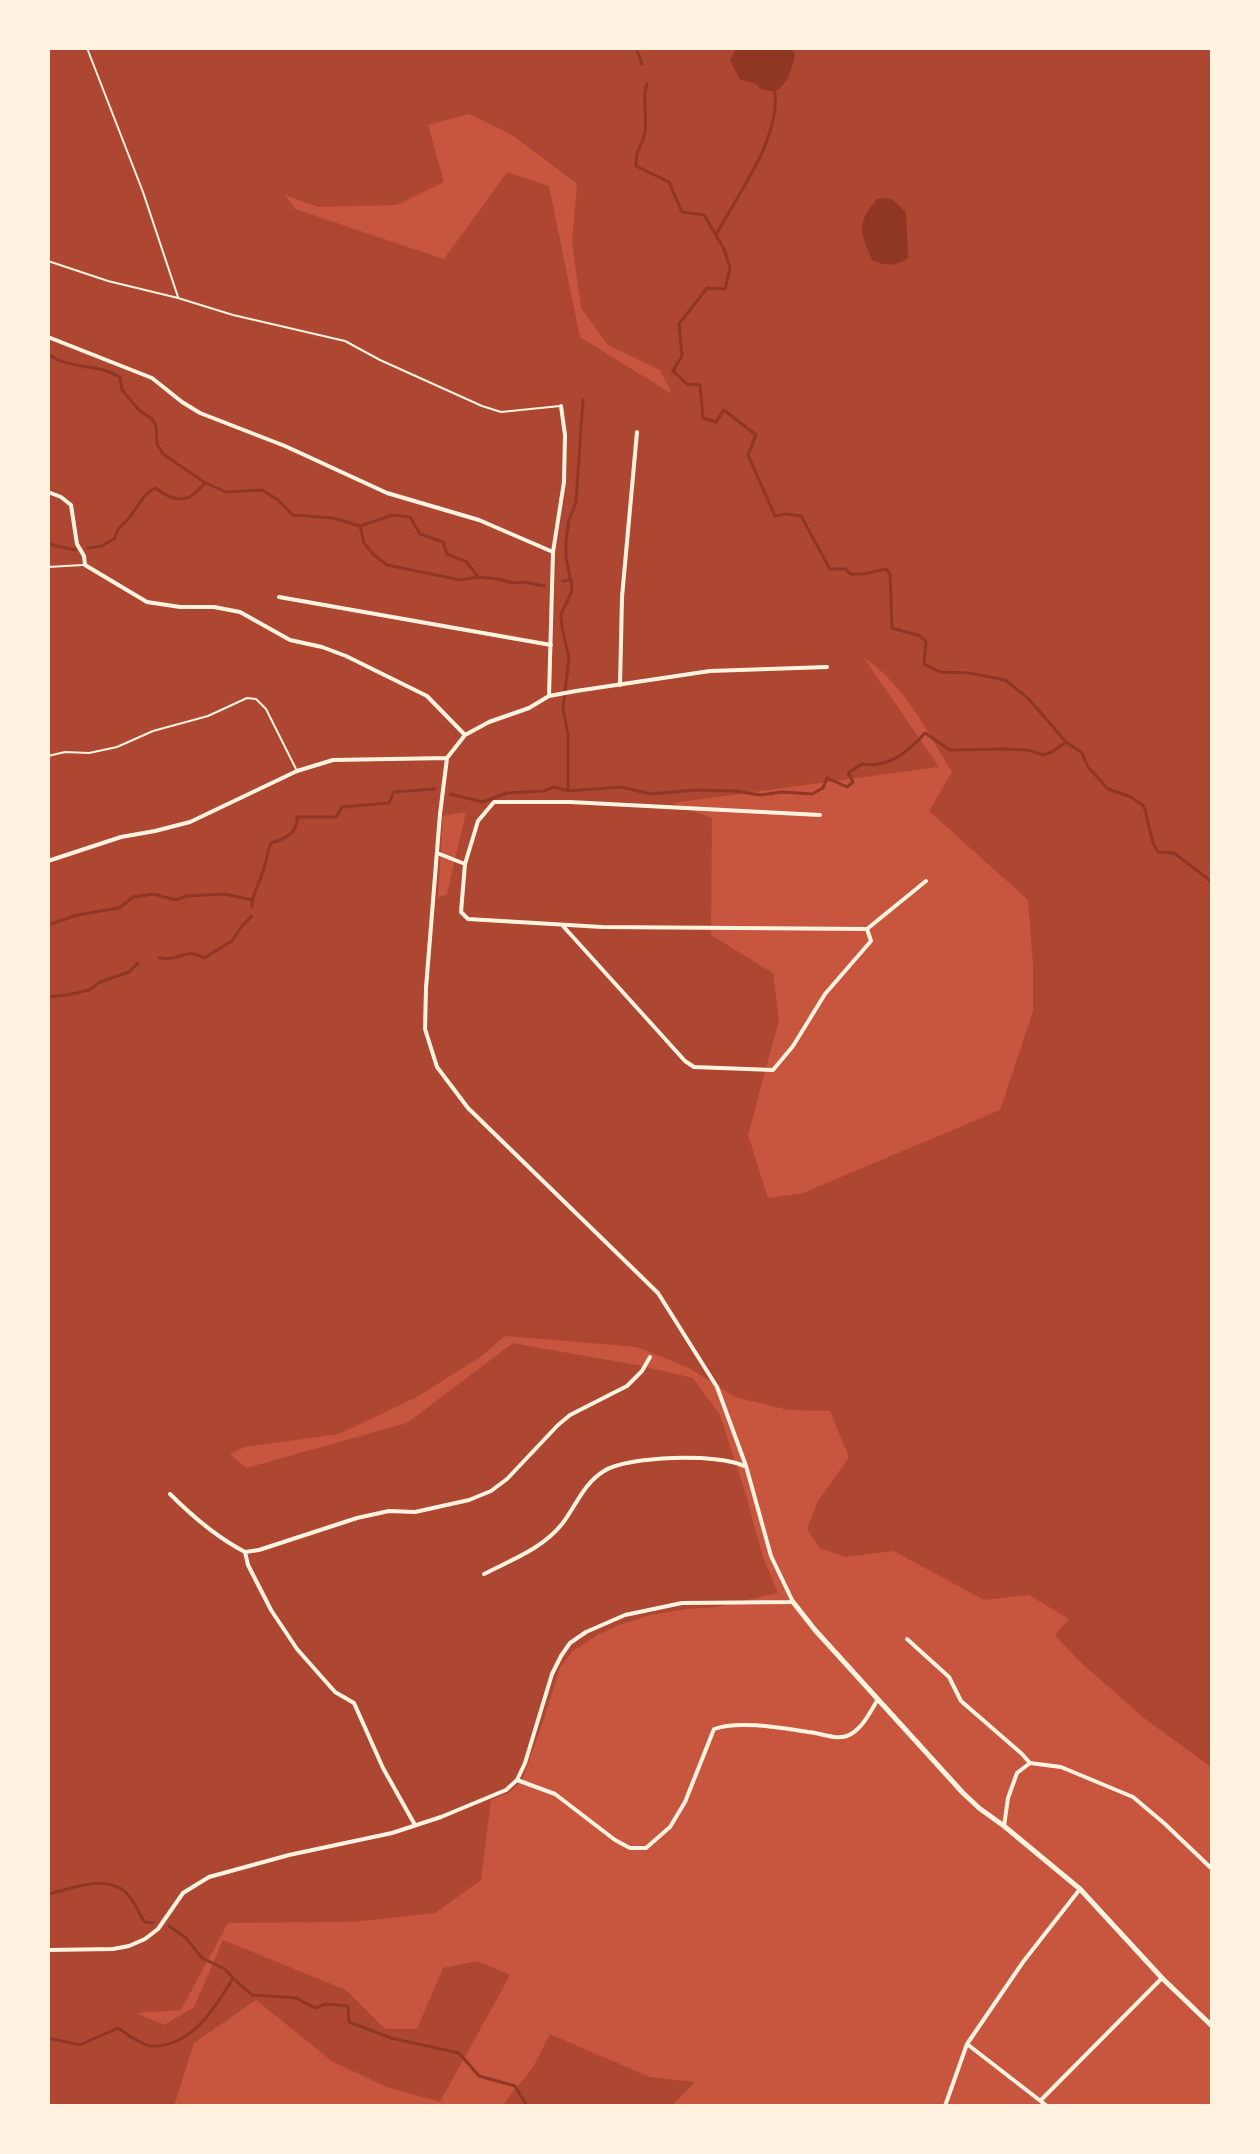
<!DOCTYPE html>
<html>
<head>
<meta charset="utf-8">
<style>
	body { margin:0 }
	#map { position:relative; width:1260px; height:2154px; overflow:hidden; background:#c8553d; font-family:Commissioner,sans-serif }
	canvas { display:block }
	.frame { position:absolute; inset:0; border:50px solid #fff3e0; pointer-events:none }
</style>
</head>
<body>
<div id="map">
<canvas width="1260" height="2154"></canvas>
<div class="frame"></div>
</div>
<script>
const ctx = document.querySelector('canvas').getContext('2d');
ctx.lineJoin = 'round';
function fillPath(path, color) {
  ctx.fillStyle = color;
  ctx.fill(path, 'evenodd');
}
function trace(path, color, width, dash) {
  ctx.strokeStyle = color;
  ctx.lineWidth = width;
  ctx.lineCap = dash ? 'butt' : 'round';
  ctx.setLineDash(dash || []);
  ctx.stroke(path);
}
const green = new Path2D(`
	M48 48H736L730 60 762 90 774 91 783 87 795 55 792 48H1212V1768L1144 1718 1078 1660 1055 1635 1069 1619 1029 1595 984 1600 894 1551 845 1557 820 1548 807 1529 818 1501 849 1457 830 1411 788 1410 735 1397 689 1368 637 1347 505 1336 483 1355 417 1397 339 1434 245 1447 230 1454 246 1468 407 1423 513 1343 642 1366 693 1378 720 1415 743 1485 763 1557 778 1593 716 1607 686 1609 651 1615 619 1625 599 1634 572 1652 560 1668 543 1722 522 1780 509 1793 491 1800 481 1880 435 1913 352 1922 228 1923 181 2010 136 2013 164 2025 194 2007 223 1940 346 1990 385 2029H417L443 1968 478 1961 510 1975 440 2102 387 2087 333 2062 256 2000 194 2043 174 2106H48ZM469 114 512 135 577 184 572 242 581 308 608 345 660 370 672 394 580 337 549 186 507 172 444 259 295 209 285 195 318 207 397 205 444 182 428 125ZM864 658C904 684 927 731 952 772L929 811 1028 900 1033 964V1011L1000 1110 803 1193 768 1198 748 1135 779 1020 773 973 711 935 712 818 672 803 939 767ZM466 812 447 894 438 898 443 816Z
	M550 2034 650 2077 695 2082 672 2106H502L533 2067Z`);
const water = new Path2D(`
	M736 48H792L795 55C791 70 786 97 764 90 757 88 760 86 753 83 749 81 745 81 740 80L730 60Z
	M890 198 906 212 908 258C895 267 886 266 872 260 860 231 856 224 877 199Z`);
const stream = new Path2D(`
	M636 48 642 64
	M647 84C641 101 649 118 644 136 640 151 636 147 636 166L669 182 682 212 704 215 724 249 730 268 725 289 707 288 679 324 682 356 673 371 687 384 700 385 703 418 716 422 724 410 756 435 748 455 775 516 786 514 801 516 830 569H845L851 574H864L886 569 890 574 892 628 920 636 926 642 924 664 940 672 970 673 1005 680 1028 698 1066 742 1082 753 1088 767 1108 789 1131 797 1144 806 1153 843 1158 852 1174 853 1207 878 1212 884
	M717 233C738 194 784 133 774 87
	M48 354C69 370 98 363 120 377L122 390 140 411 152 419 156 426 157 444 163 454 204 482
	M360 526 364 543 373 554 387 565 460 580 478 577
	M48 544 75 550
	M88 548 102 546 115 538C117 527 122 526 129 518 138 507 142 495 155 488 166 496 183 505 195 493 199 490 201 486 206 483L226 492 262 490 278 500 293 515 333 518 360 526 393 515 410 517 420 534 443 542 447 554 467 562 478 577 499 579 512 583 524 582 544 586
	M570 578 566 557V540L569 520 576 502 583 400
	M563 581 571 580 572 591 561 614 562 628 569 658 563 708 568 735V791
	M450 794 483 802 507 793 544 791 554 787 568 791 621 787 651 794 695 790 734 791 761 795 782 792 812 794 823 788 827 778 847 787 853 782 848 773 862 764C888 769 909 751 925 733L950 750 1005 749 1028 750 1043 755 1052 752 1066 742
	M252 906C252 894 259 885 262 874 266 864 267 853 271 843 285 839 298 833 297 817H336L342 807 389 803 394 792 435 789
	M48 925 77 915 119 908 133 897 153 894 176 900 186 896 224 894 252 900
	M159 958C163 958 168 959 172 958 189 956 185 949 204 958L232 941 241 927 252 916
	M48 997 67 995 89 990 100 982 129 972 138 963
	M48 1894C72 1889 100 1875 123 1890 133 1897 138 1913 145 1922L153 1923
	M169 1926 186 1938 202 1958 225 1969 233 1978
	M48 2038 80 2045 118 2028C127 2034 141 2045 151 2046 191 2048 215 2008 233 1978L252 1995 296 1998 315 2008 326 2004 348 2006 349 2022 391 2038 459 2053 479 2076 515 2086 527 2106`);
const service = new Path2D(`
	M87 48 143 192 178 297
	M48 261 108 281 178 298 233 315 345 341 380 360 482 406 501 412 560 406
	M48 567 83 565
	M48 756 65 752 89 753 117 747 153 731 208 716 247 698 256 699 266 709 297 771`);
const minor = new Path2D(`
	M48 337 152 378 182 402 200 413 285 446 387 493 479 520 553 552
	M48 492 61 497 71 505 77 544 84 556 85 565 147 602 180 607H214L240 612 290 640 322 647 346 656 427 696 465 735
	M279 597 551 645
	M620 685 622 597 637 432
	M549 696 553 552 564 482 565 435 561 406
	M437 853 465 864 461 912 468 919 602 927 867 929 926 881
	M48 861 121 837 155 831 190 822 297 771 333 760 447 758
	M465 864 478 821 494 802H570L820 815
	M563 926 685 1061 694 1067 773 1070 793 1046 825 994 871 941 867 929
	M170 1494C193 1517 216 1537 245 1552L248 1565 271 1610 297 1649 335 1692 354 1703 383 1768 415 1825
	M245 1552 259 1550 357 1518 389 1511 415 1512 469 1500 491 1491 507 1479 558 1425 570 1415 627 1386 642 1371 650 1357
	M484 1574C511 1560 542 1549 562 1524 576 1506 583 1484 604 1471 627 1456 719 1453 744 1466
	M907 1639 949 1677 961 1701 1022 1754 1030 1763
	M517 1780 555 1794 615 1840 630 1848H646L670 1827 685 1802 714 1729C738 1720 782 1728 808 1732 822 1733 838 1742 851 1734 863 1727 871 1711 878 1699
	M1004 1826 1008 1798 1017 1773 1030 1763 1061 1767 1133 1797 1165 1824 1212 1869
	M48 1950 113 1949 129 1946 145 1939 158 1929 183 1893 209 1877 289 1855 392 1833 441 1817 506 1790 517 1780 525 1763 552 1674 561 1656 570 1643 586 1632 625 1615 682 1603 793 1602 771 1556 746 1466 717 1387 658 1293 468 1108 437 1067 425 1029 426 988 440 814 447 758 465 735 489 722 529 708 549 696 576 691 710 671 827 667
	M967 2044 1047 2106
	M1041 2100 1162 1978
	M945 2106 967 2044 1023 1962 1080 1889`);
const tertiary = new Path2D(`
	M793 1602 815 1630 963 1793 979 1808 1004 1826 1080 1889 1162 1978 1212 2026`);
fillPath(green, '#ae4732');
fillPath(water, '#8f3625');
trace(stream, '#8f3625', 3);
trace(service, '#fff3e0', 2);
trace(minor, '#fff3e0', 4);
trace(tertiary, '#fff3e0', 5);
</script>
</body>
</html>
